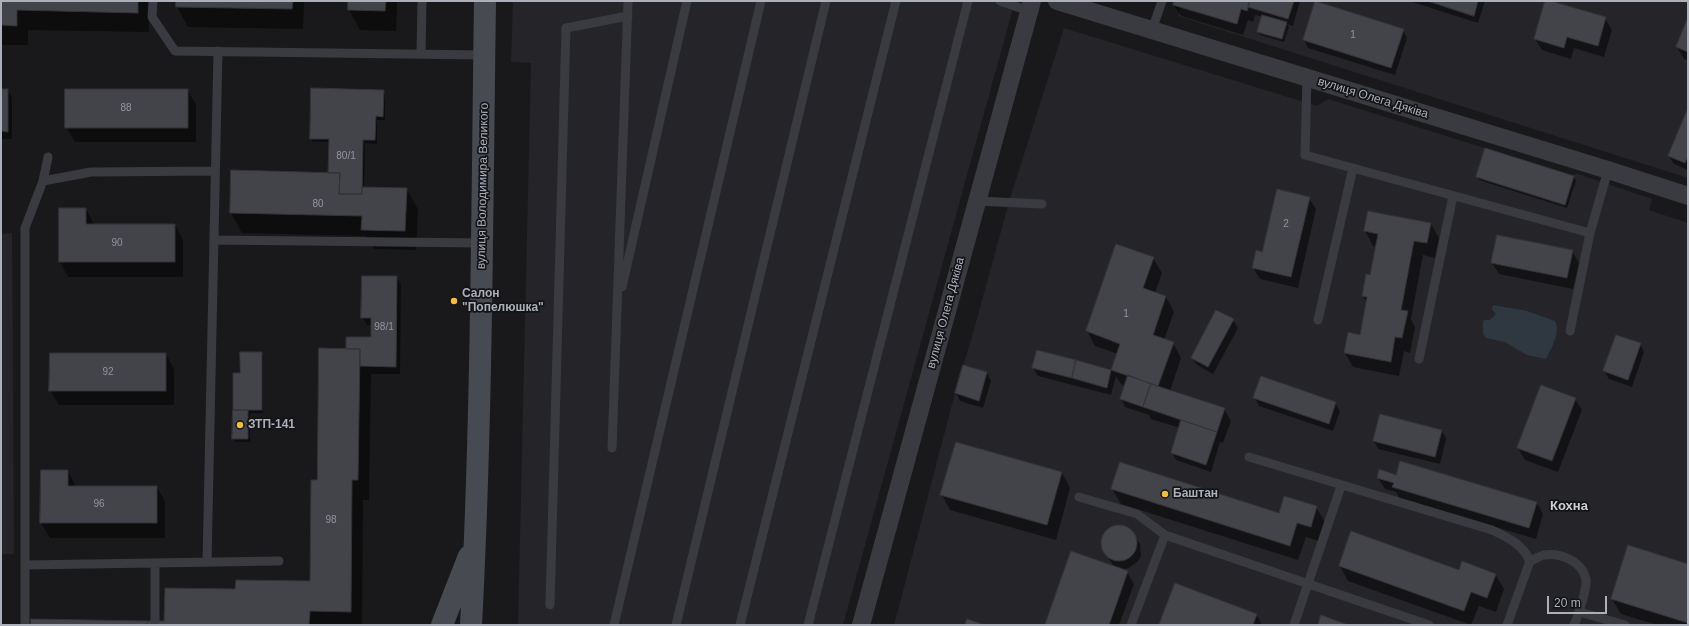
<!DOCTYPE html>
<html>
<head>
<meta charset="utf-8">
<style>
	body { margin:0 }
	#map { position:relative; width:1689px; height:626px; overflow:hidden; background:#19191c; font-family:Helvetica,sans-serif }
	canvas { display:block }
	.frame { position:absolute; inset:0; border:2px solid #abb0bb; pointer-events:none }
	.scale { position:absolute; left:1547px; top:596px; width:60px; height:18px; box-sizing:border-box; border:2px solid #abb0bb; border-top:0; padding-left:5px; font-size:12px; line-height:14px; white-space:nowrap; color:#abb0bb; -webkit-text-stroke:3px #141417; paint-order:stroke }
</style>
</head>
<body>
<div id="map">
<canvas width="1689" height="626"></canvas>
<div class="frame"></div>
<div class="scale">20 m</div>
</div>
<script>
const ctx = document.querySelector('canvas').getContext('2d');
ctx.lineJoin = 'round';
function fillPath(path, color) {
  ctx.fillStyle = color;
  ctx.fill(path, 'evenodd');
}
function trace(path, color, width, dash) {
  ctx.strokeStyle = color;
  ctx.lineWidth = width;
  ctx.lineCap = dash ? 'butt' : 'round';
  ctx.setLineDash(dash || []);
  ctx.stroke(path);
}
function label(font, color, halo, rows, align = 'center') {
  ctx.font = font + ' Helvetica,sans-serif';
  ctx.lineWidth = 3.5;
  ctx.setLineDash([]);
  ctx.textBaseline = 'middle';
  ctx.strokeStyle = halo;
  ctx.fillStyle = color;
  for (const [text, x, y, turn = 0] of rows) {
    ctx.save();
    ctx.translate(x, y);
    ctx.rotate((+turn || 0) * Math.PI / 180);
    ctx.textAlign = isNaN(turn) ? turn : align;
    if (halo) ctx.strokeText(text, 0, 0);
    ctx.fillText(text, 0, 0);
    ctx.restore();
  }
}
const built = new Path2D(`
	M513 1H1015L843 625 518 624 531 63 511 62Z
	M1174 1H1688V178L1178 16 1180 7Z
	M1064 28 1317 106 1328 99 1574 176 1575 173 1652 199 1649 210 1688 223V625H894L955 393 973 333 1009 202Z
	M12 233 14 554H1V234Z`);
const water = new Path2D(`
	M1493 305 1527 311 1555 321C1561 332 1551 349 1546 359L1527 355 1505 342 1486 338 1483 334V321L1485 320H1490L1496 314 1492 309Z`);
const shadow = new Path2D(`
	M1 1H149V32L28 30V45H1Z
	M177 1H304L303 29 188 27 177 7Z
	M349 1H397L396 31 360 30 349 10Z
	M1175 1H1300L1293 26 1287 24 1289 27 1284 42 1260 35 1258 31 1263 17 1255 15 1253 22 1248 20 1243 35 1181 16 1174 5Z
	M1409 1H1485L1478 23Z
	M1546 1 1605 18 1612 30 1604 57 1574 48 1571 59 1542 50 1535 39Z
	M1688 20V60L1684 59 1677 47Z
	M1403 30 1407 38 1395 75 1308 48 1304 40Z
	M1 90H8L12 98V139H1Z
	M187 90 196 104V142H75L66 127Z
	M383 91 385 94V120H377V144L365 143 364 188 406 189 418 209 416 250 374 249 366 236 242 233 231 213 232 171 329 174 330 142H313L311 139Z
	M1688 111V170L1674 164 1669 156Z
	M1485 150 1574 177 1576 181 1567 208 1479 180 1477 177Z
	M1309 198 1316 209 1298 288 1260 279 1253 268 1263 253Z
	M86 209 94 224 175 225 183 240V277H68L60 262Z
	M1369 212 1431 224 1439 238 1435 258 1423 255 1411 319 1415 327 1410 353 1404 351 1399 376 1353 367 1345 353 1360 336 1367 303 1363 296 1371 276 1377 247 1373 246 1365 231Z
	M1117 246 1153 258 1162 273 1155 293 1166 297 1174 312 1164 340 1173 343 1181 358 1170 391 1224 409 1231 421 1223 443 1220 442 1211 472 1176 460 1172 452 1180 428 1151 419 1149 415 1125 407 1121 399 1125 386 1121 384 1116 376 1111 395 1038 376 1033 368 1038 351 1112 371 1118 354 1095 346 1087 331Z
	M1572 251 1579 263 1573 289 1499 274 1492 263Z
	M397 277 401 285 400 374H371L369 500H363L362 625H32L165 622 236 590 311 582 318 481 348 350 372 338V325H367L362 317Z
	M1233 320 1238 328 1213 374 1197 365 1192 358Z
	M1640 344 1644 352 1632 387 1609 379 1604 371Z
	M261 353 263 357V413H250V442H236L233 439 241 374Z
	M166 354 174 369V405H59L50 390Z
	M964 366 987 373 991 381 983 408 960 401 956 393Z
	M1255 398 1335 403 1340 411 1333 431 1259 406Z
	M1575 399 1582 410 1558 472 1525 460 1518 448Z
	M1442 431 1446 439 1440 464 1378 449 1374 441Z
	M956 443 1062 473 1070 488 1056 540 950 510 942 495Z
	M68 471 76 487H157L165 502V538H50L41 523Z
	M1397 476 1537 503 1543 514 1536 539 1400 499 1396 492 1385 489 1378 478Z
	M1112 489 1280 514 1316 507 1325 522 1319 541 1306 537 1298 560 1121 504Z
	M1116 525 1128 527 1140 544 1141 556 1138 561 1129 568 1124 569 1113 565 1102 547 1103 536 1111 527Z
	M1688 565V625H1657L1621 614 1612 599Z
	M1340 566 1495 574 1504 589 1496 612 1479 606 1471 625 1348 581Z
	M1127 572 1134 584 1119 625H1046Z
	M1257 615 1262 625H1160Z`);
const building = new Path2D(`
	M1 1H138V13L17 10V26L1 25Z
	M176 1H293L292 9 176 7Z
	M348 1H386L385 11 348 10Z
	M1174 1H1250L1247 11 1241 9 1237 24 1173 5Z
	M1250 1H1294L1288 19 1248 7Z
	M1315 1 1404 29 1391 68 1303 40Z
	M1428 1H1478L1474 16Z
	M1545 1H1551L1606 17 1598 46 1567 37 1564 48 1534 39Z
	M1262 15 1287 22 1282 39 1257 32Z
	M1688 17V52L1676 47Z
	M311 88 384 90 383 117 376 116 375 140H363L362 194H339L340 173H328L329 139H310Z
	M1 89H8V132L1 131Z
	M65 89H188V128H65Z
	M1688 108V156L1685 163 1668 156Z
	M1485 148 1574 176 1565 205 1476 177Z
	M231 170 340 173 339 194H362V187L407 188 405 231 361 230 362 216 230 213Z
	M1277 189 1310 197 1291 277 1252 268 1256 250 1262 252Z
	M59 208H86V224H175V262H59Z
	M1368 211 1431 223 1427 243 1414 241 1401 310 1408 311 1402 338 1395 337 1391 362 1344 353 1348 332 1360 335 1367 297 1362 296 1366 274 1370 275 1378 234 1364 231Z
	M1497 235 1573 250 1567 278 1491 263Z
	M1116 244 1154 257 1143 288 1166 296 1153 335 1174 342 1158 386 1111 370 1120 344 1086 331Z
	M362 276H397L396 367 360 366V349H346V337H371V318H361Z
	M1216 310 1234 319 1208 367 1191 358Z
	M1616 335 1641 343 1628 380 1603 371Z
	M319 348 360 349 358 480H352L351 612 310 611 309 625H147L148 621H164L165 588 235 589 236 580 310 581 311 480H317Z
	M1037 350 1076 360 1072 378 1032 368Z
	M240 352H262V410H233V373H240Z
	M50 353H166V391H49Z
	M1076 360 1111 370 1107 388 1072 378Z
	M963 365 987 372 979 401 955 393Z
	M1128 375 1151 384 1143 407 1120 399Z
	M1261 376 1336 402 1329 424 1253 398Z
	M1151 384 1225 408 1217 432 1143 407Z
	M1541 385 1576 398 1552 461 1517 448Z
	M233 410H248V439H232Z
	M1380 414 1442 430 1435 457 1373 441Z
	M1181 420 1217 432 1206 465 1171 453Z
	M956 442 1062 472 1047 525 940 495Z
	M1400 461 1537 502 1529 528 1392 487 1394 483 1377 478 1379 469 1396 475Z
	M1120 462 1279 513 1284 496 1317 506 1311 527 1297 523 1290 546 1111 489Z
	M41 470H68V486H157V523H40Z
	M1101 543a18 18 0 1 1 36 0a18 18 0 1 1-36 0Z
	M1351 531 1459 570 1462 561 1496 574 1487 598 1471 592 1464 611 1339 566Z
	M1628 545 1688 564V623L1611 599Z
	M1071 551 1128 571 1109 625H1045Z
	M1175 583 1257 614 1253 625H1159Z
	M1321 615 1348 625H1318Z
	M31 619 148 621 147 625H31Z
	M967 619 985 625H965Z`);
const lane = new Path2D(`
	M153 1 152 17 175 51 484 55
	M1000 1 1029 11
	M1152 30 1162 1
	M421 54 422 1
	M1307 77 1305 155 1590 233
	M43 181 91 172 215 171
	M977 201 1042 204
	M214 240 482 243
	M622 287 687 1
	M1318 320 1353 168
	M1570 331 1590 233 1608 170
	M1419 359 1453 196
	M612 448 628 1
	M1249 457 1492 530C1509 538 1522 544 1530 561L1507 625
	M1079 497 1137 514 1165 535 1429 625
	M1530 561C1535 559 1540 556 1544 555 1561 552 1583 562 1586 580 1587 589 1578 616 1574 625
	M207 562 218 51
	M25 565 279 561
	M550 605 566 28 628 16
	M1580 612 1625 625
	M155 621V563
	M25 625V228L43 181 48 157
	M614 625 761 1
	M676 625 826 1
	M740 625 896 1
	M808 625 968 1
	M1131 625 1165 535
	M1294 625 1341 486`);
const street = new Path2D(`
	M1057 1 1608 170 1688 196
	M861 625 1032 1`);
const secondary = new Path2D(`
	M442 625 469 556
	M471 625C482 417 482 209 485 1`);
const markers = [
	[454,301,4,"#f6bd37"],
	[240,425,4,"#f6bd37"],
	[1165,494,4,"#f6bd37"]
];
const numberNames = [
	["1",1353,35],
	["88",126,108],
	["80/1",346,156],
	["80",318,204],
	["2",1286,224],
	["90",117,243],
	["1",1126,314],
	["98/1",384,327],
	["92",108,372],
	["96",99,504],
	["98",331,520]
];
const streetNames = [
	["вулиця Олега Дяківа",1373,98,17],
	["вулиця Володимира Великого",483,186,-89],
	["вулиця Олега Дяківа",946,313,-75]
];
const poiNames = [
	["Салон",462,294],
	["\"Попелюшка\"",462,308],
	["ЗТП-141",248,425],
	["Баштан",1173,494]
];
const neighbourhoodNames = [
	["Кохна",1569,506]
];
fillPath(built, '#252529');
fillPath(water, '#2f3840');
fillPath(shadow, '#0007');
fillPath(building, '#434449');
trace(building, '#333338', 1);
trace(lane, '#3a3b41', 9);
trace(street, '#3a3b41', 18);
trace(secondary, '#484a51', 22);
for (const [x, y, r, color] of markers) {
  const dot = new Path2D();
  dot.arc(x, y, r, 0, 2 * Math.PI);
  ctx.fillStyle = color;
  ctx.fill(dot);
  trace(dot, '#141417', 1.5);
}
label('10px', '#91959e', null, numberNames);
label('12px', '#abb0bb', '#141417', streetNames);
label('bold 12px', '#abb0bb', '#141417', poiNames, 'left');
label('bold 13px', '#cdcfd7', '#141417', neighbourhoodNames);
</script>
</body>
</html>
